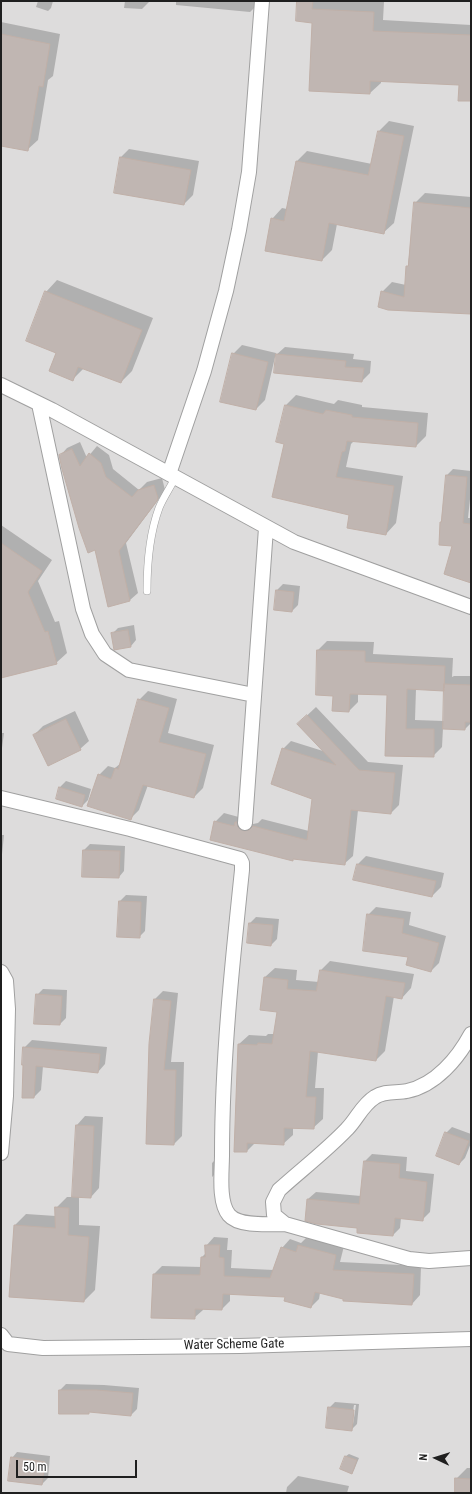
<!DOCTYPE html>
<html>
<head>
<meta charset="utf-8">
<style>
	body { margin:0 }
	#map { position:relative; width:472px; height:1494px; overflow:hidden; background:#efebe5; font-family:"Roboto Condensed",sans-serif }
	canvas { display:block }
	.frame { position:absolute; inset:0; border:2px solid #1f1f1f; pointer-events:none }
	.north { position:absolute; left:416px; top:1438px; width:40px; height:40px; -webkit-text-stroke:3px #fff; paint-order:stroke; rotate:274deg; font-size:11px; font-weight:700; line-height:16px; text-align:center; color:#1f1f1f }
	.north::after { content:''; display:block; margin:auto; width:14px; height:18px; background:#1f1f1f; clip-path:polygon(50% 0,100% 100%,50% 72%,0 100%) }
	.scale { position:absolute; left:16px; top:1460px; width:121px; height:18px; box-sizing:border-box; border:2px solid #1f1f1f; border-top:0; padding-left:5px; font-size:12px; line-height:14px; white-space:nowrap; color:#1f1f1f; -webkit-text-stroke:3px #fff; paint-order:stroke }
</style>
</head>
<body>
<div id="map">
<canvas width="472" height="1494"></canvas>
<div class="frame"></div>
<div class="north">N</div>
<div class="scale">50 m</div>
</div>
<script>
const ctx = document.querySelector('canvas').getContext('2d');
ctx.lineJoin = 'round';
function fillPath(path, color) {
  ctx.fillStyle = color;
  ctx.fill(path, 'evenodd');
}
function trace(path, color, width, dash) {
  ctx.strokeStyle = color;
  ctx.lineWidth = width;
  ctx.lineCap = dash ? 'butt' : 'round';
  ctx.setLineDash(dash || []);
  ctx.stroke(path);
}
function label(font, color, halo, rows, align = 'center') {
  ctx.font = font + ' "Roboto Condensed",sans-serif';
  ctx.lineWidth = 4;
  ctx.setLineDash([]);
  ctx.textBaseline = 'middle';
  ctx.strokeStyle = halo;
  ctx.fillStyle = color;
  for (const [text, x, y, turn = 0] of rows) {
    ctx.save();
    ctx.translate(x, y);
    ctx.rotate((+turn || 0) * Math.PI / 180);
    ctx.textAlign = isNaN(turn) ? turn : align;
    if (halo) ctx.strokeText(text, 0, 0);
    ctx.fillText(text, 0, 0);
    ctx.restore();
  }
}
const residential = new Path2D(`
	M1 1H471V1493H1Z`);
const shadow = new Path2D(`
	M38 1H53L51 8 48 11 36 7Z
	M125 1H150L142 9 124 8Z
	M176 1H256V6L250 12 176 5Z
	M298 1 384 2 383 20 471 25V100L460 84 381 80V83L370 93 313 22Z
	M1 22 60 34 53 76 48 80 38 140 27 150 1 145Z
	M389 121 414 126 394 223 383 233 337 224 332 250 322 260 272 219 282 208 287 209 297 161 307 151 372 164 379 131Z
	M129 149 199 161 193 195 184 204 120 158Z
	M425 193 471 197V313L382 292 392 282 406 285 415 203Z
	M57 280 153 318 132 371 121 382 84 368 73 379 58 352 46 292Z
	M242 345 276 353 265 400 256 409 233 354Z
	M285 347 354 354 353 359 371 361 370 373 362 381 275 356Z
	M296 395 334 404 338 400 362 405V407L428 413 426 436 416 446 355 440 351 444 346 467 403 476 396 523 386 534 350 514 286 444V405Z
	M80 442 87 458 97 446 109 455 113 469 139 490 147 482 162 478 165 490 164 492 126 543 138 593 130 600 108 605 95 549 60 456 67 448Z
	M453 469 471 471V490L468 518H471V580L442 521 447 475Z
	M1 525 52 560 38 581 55 622 59 621 67 653 56 663 1 677Z
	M283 584 300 586 298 605 292 611 277 590Z
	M134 625 136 640 131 646 112 634 118 628Z
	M327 641 374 642 373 654 453 658 452 677 454 676H471V723L465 729 443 728 442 747 433 756 386 755 388 694H358V702L349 711 333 710 334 695 318 650ZM445 688 444 721 415 720 416 689Z
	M148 691 177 699 168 733 214 745 203 788 194 797 148 785 139 810 130 819 99 775 108 766 115 768 121 763 139 700Z
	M316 707 368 762 403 765 399 805 391 813 358 810 353 856 344 864 294 858 292 860 215 822 224 813 246 819 253 824 258 823 262 819 309 831 313 798 283 749 291 741 323 751 298 724Z
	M75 711 89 741 80 749 34 735 43 726Z
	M1 733H4L2 748 1 750Z
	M66 781 91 789 88 800 82 806 57 799 60 787Z
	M1 835H4L1 864Z
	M90 844 125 846 124 871 119 877 84 850Z
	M366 856 444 873 441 887 432 896 358 864Z
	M126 895 147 896 145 931 139 937 120 901Z
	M376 907 411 912 409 925 446 936 439 963 431 971 409 956 368 915Z
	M256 917 279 919 277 939 271 945 248 942 250 923Z
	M330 961 414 974 411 988 402 998 394 996 385 1051 376 1060 318 1051 315 1088H324L323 1119 313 1128 293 1127V1135L283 1144 255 1143 247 1151 239 1044 249 1035 266 1036 268 1034H274L278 1011 265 977 275 968 297 970 296 980 319 982 321 970Z
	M43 989 67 990 66 1018 60 1024 35 1023 37 995Z
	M163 991 178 993 171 1062H184L182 1136 174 1144 147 1143 155 999Z
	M32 1040 107 1047 105 1064 98 1072 43 1066 41 1090 34 1097 24 1048Z
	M85 1116 103 1117 99 1188 91 1197 79 1196V1225L100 1226 95 1290 84 1301 15 1225 26 1214 56 1216V1208L67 1197H73L77 1125Z
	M452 1127 471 1134V1143L465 1158 459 1164 446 1133Z
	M372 1154 407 1157 406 1171 434 1174 430 1212 422 1220 401 1218 400 1228 393 1235 358 1228 306 1220 308 1199 316 1192 361 1196 365 1161Z
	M215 1160V1174L212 1177V1163Z
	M214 1237 228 1238 227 1250H232L231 1268 274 1270 282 1248 290 1239 301 1243 307 1237 344 1246 340 1262 421 1266 420 1295 412 1304 320 1293 319 1299 311 1307 286 1296 230 1293V1301L222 1309 203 1308V1310L194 1318 154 1274 162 1266 202 1267V1257L206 1253V1246Z
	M66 1384 104 1385 139 1388 137 1409 131 1415 90 1411 88 1413 60 1390Z
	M335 1402 359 1404 357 1424 351 1430 329 1408ZM354 1405H356L353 1424H351Z
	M17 1452 50 1456 48 1478 42 1484 12 1458Z
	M349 1454 359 1458 354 1470 352 1473 341 1469 346 1456Z
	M467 1468H471V1493H456V1479Z
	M298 1476 349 1486 347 1493H286L287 1487Z`);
const building = new Path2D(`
	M297 1H313L312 9 374 12 373 31 471 35V101H458L459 85 370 81V94L309 91 312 23 296 21Z
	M1 34 50 44 43 87 39 86 28 151 1 146Z
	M378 131 404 136 384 234 329 223 322 261 265 251 271 218 284 221 296 161 368 175Z
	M120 157 191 170 184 205 114 193Z
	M414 202 471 208V314L388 310 378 307 381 291 404 297 406 266H408Z
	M45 291 142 330 121 383 78 367 73 381 49 371 56 353 26 341Z
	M232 353 268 362 256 410 220 402Z
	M276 354 346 361 345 367 364 368 362 382 274 373Z
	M285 405 323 414 326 410 352 415V417L418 423 416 447 347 441 345 451 342 452 336 477 394 486 386 535 347 528 349 515 272 497 284 444 276 442Z
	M72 449 80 466 89 453 101 463 106 477 132 497 138 490 154 485 158 498 157 501 119 551 130 601 108 607 95 550 88 553 79 528 62 469 59 455Z
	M446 475 467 477 463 523 471 524V583L444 574 452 546 439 545 440 522H441Z
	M1 543 42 571 28 592 45 632 48 631 57 664 1 678Z
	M276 590 294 592 292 612 274 610Z
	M128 630 131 647 114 650 111 633Z
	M317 650 365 651V662L445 666 444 691 407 689 406 729H434V757L385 756 387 695 350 694 349 712 332 711 333 696 316 695Z
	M444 684 471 685V722H465V730L443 729Z
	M138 699 169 708 159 742 206 754 194 798 143 785 131 820 87 806 98 774 111 779 115 768 118 769Z
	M307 715 359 770 395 773 391 814 351 810 345 865 293 859V861L210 840 214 821 234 826 235 822H237L238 827 244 831 249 830 253 826 307 840 312 799 271 784 282 748 336 765 297 724Z
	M66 719 81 750 48 766 33 735Z
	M59 787 85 795 82 807 56 799Z
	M83 850 120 851 119 878 82 877Z
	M357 864 436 881 432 897 353 880Z
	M119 901 141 902 140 938 117 937Z
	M367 914 404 919 402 933 439 943 431 972 406 965 408 957 363 951Z
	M249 923 273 925 271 946 247 943Z
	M320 970 405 983 402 999 386 996 376 1061 310 1051 306 1097H316L314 1129 284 1128V1145L247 1143V1152H234L238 1044 257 1045 258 1043 272 1044 277 1012 260 1010 264 977 288 980 287 989 316 991Z
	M36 994 62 996 60 1025 34 1024Z
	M154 999 171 1001 164 1070H176L174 1145 146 1144 149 1044Z
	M23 1047 100 1054 98 1073 36 1066 34 1098H22L23 1065H22Z
	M76 1125 94 1126 91 1198 72 1197Z
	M445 1132 469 1141 459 1165 436 1156Z
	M364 1161 400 1164 399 1178 427 1182 423 1221 395 1218 393 1236 357 1233V1228L317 1224 305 1221 307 1199 359 1204Z
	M55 1207 69 1208 68 1235 89 1237 84 1302 9 1297 14 1225 55 1228Z
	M205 1245H220L219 1257 224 1258V1276L270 1278 281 1247 296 1252 298 1245 336 1255 333 1270 414 1274 412 1305 343 1301V1299L315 1292 311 1308 284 1301 285 1297 223 1294 222 1310 195 1309V1319L151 1318 153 1274 200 1275 201 1257H205Z
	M59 1390H97L133 1393 131 1416 89 1412V1414H59Z
	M328 1407 354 1410 352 1431 326 1428Z
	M345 1456 357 1460 352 1474 340 1469Z
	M11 1457 45 1462 42 1485 8 1481Z
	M455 1478 471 1479V1493H455Z`);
const lane = new Path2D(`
	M147 591C147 563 149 535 159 508 163 498 170 488 175 478`);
const street = new Path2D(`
	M1 385 52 410 294 542 471 607
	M39 404 83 609 92 634 105 654 129 670 254 695
	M169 474 204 371 226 291 239 230 249 172 262 1
	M1 798 130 829 240 859 242 863V870C232 965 222 1060 222 1155 222 1171 218 1202 229 1215 239 1227 270 1224 285 1224
	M245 823 266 528
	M1 972 6 981 8 1009 6 1096 1 1153
	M471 1034C458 1058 436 1085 407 1091 397 1093 384 1091 375 1097 362 1105 357 1119 347 1129 326 1151 301 1170 279 1190L273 1202 274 1215 285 1224 409 1259 429 1261 471 1258
	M1 1335 8 1344 43 1348 240 1346 471 1339`);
const streetNames = [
	["Water Scheme Gate",234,1345,-1]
];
fillPath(residential, '#dddcdc');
fillPath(shadow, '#0003');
fillPath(building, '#c0b6b2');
trace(building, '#c0b0a8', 1);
trace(lane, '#a0a0a0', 8);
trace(street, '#a0a0a0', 16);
trace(lane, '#fff', 7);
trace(street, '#fff', 14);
label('13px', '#1f1f1f', '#fff', streetNames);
</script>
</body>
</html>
